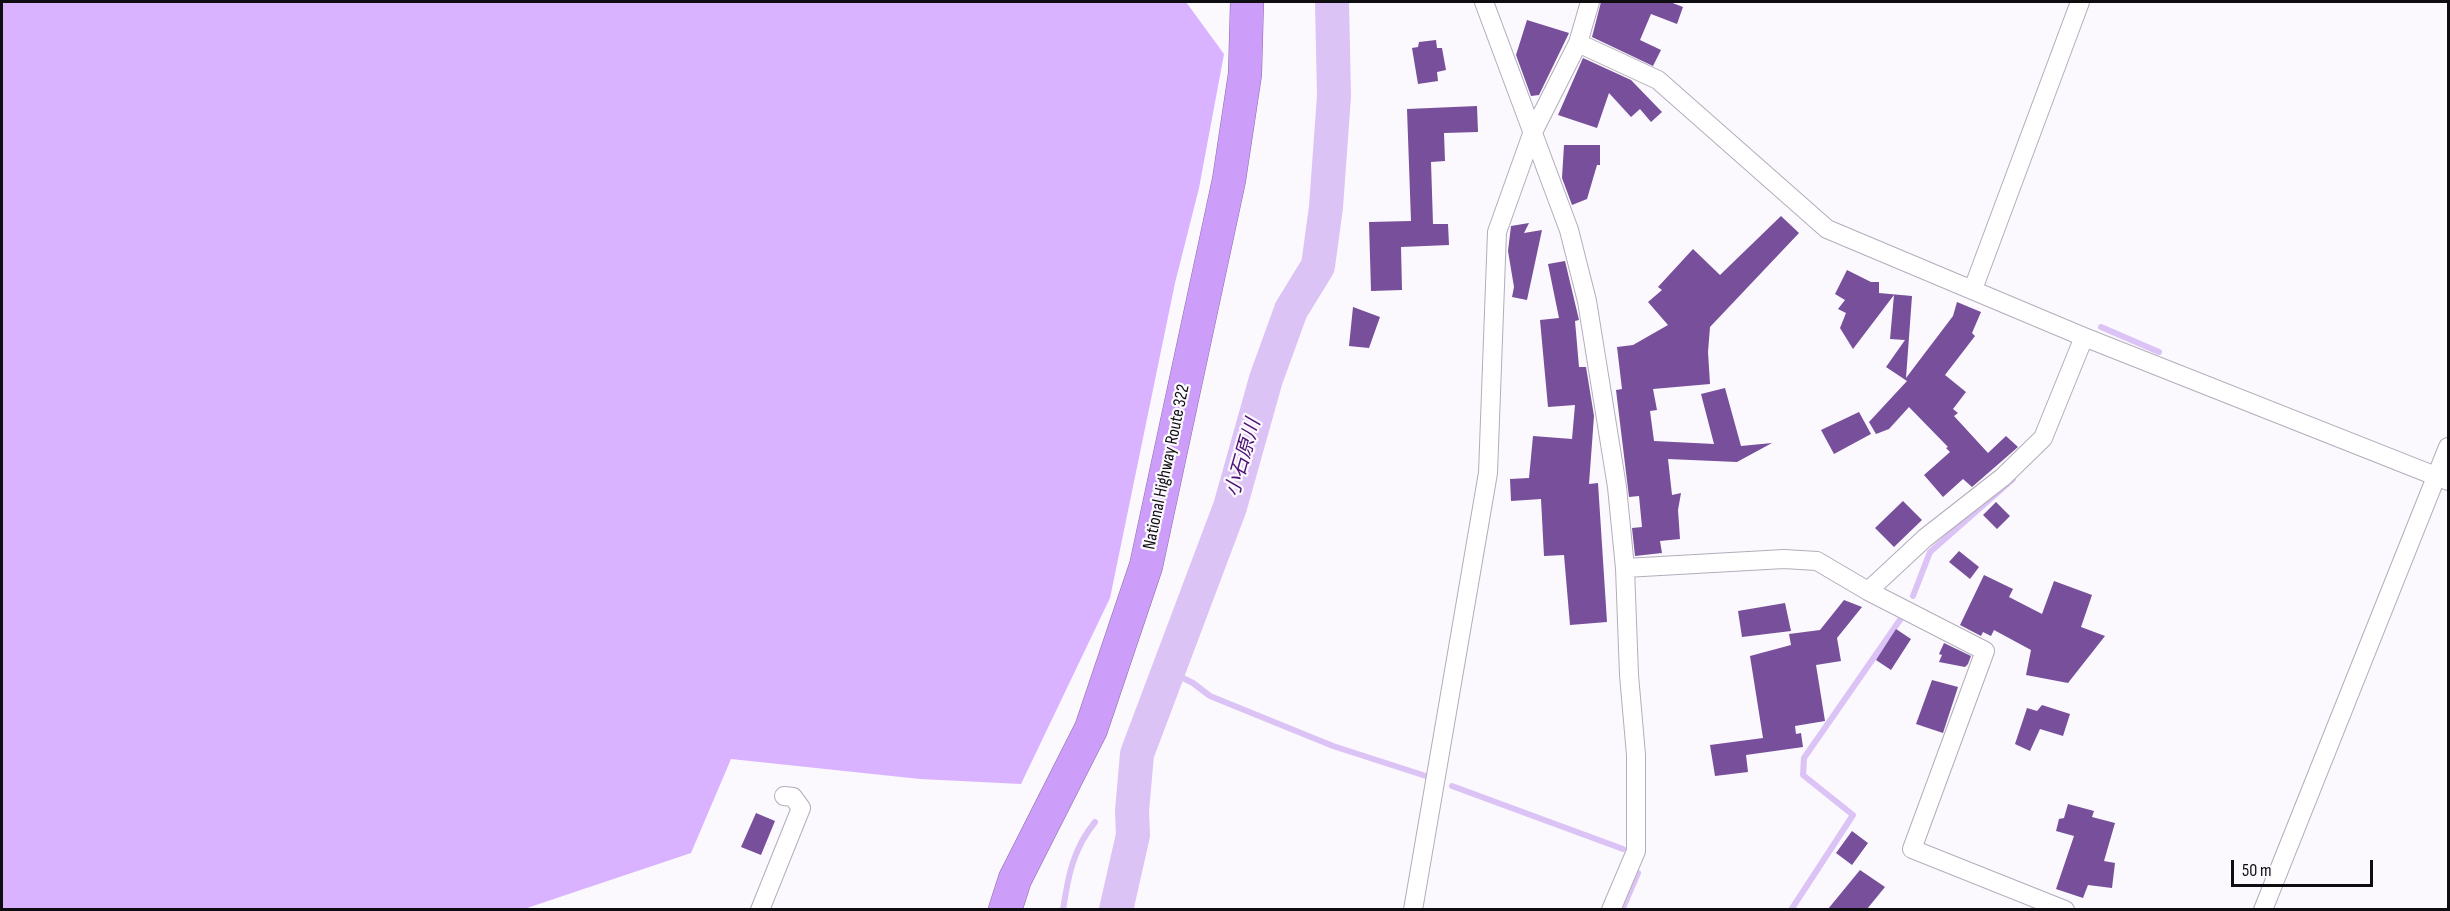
<!DOCTYPE html>
<html>
<head>
<meta charset="utf-8">
<style>
	body { margin:0 }
	#map { position:relative; width:2450px; height:911px; overflow:hidden; background:#fbf8fe; font-family:"Sofia Sans Condensed",sans-serif }
	canvas { display:block }
	.frame { position:absolute; inset:0; border:3px solid #100d12; pointer-events:none }
	.scale { position:absolute; left:2231px; top:860px; width:142px; height:27px; box-sizing:border-box; border:3px solid #100d12; border-top:0; padding-left:8px; font-size:18px; line-height:21px; white-space:nowrap; color:#100d12; -webkit-text-stroke:4px #fbf8fe; paint-order:stroke }
</style>
</head>
<body>
<div id="map">
<canvas width="2450" height="911"></canvas>
<div class="frame"></div>
<div class="scale">50 m</div>
</div>
<script>
const ctx = document.querySelector('canvas').getContext('2d');
ctx.lineJoin = 'round';
function fillPath(path, color) {
  ctx.fillStyle = color;
  ctx.fill(path, 'evenodd');
}
function trace(path, color, width, dash) {
  ctx.strokeStyle = color;
  ctx.lineWidth = width;
  ctx.lineCap = dash ? 'butt' : 'round';
  ctx.setLineDash(dash || []);
  ctx.stroke(path);
}
function label(font, color, halo, rows, align = 'center') {
  ctx.font = font + ' "Sofia Sans Condensed","Noto Sans JP",sans-serif';
  ctx.lineWidth = 4.5;
  ctx.setLineDash([]);
  ctx.textBaseline = 'middle';
  ctx.strokeStyle = halo;
  ctx.fillStyle = color;
  for (const [text, x, y, turn = 0] of rows) {
    ctx.save();
    ctx.translate(x, y);
    ctx.rotate((+turn || 0) * Math.PI / 180);
    ctx.textAlign = isNaN(turn) ? turn : align;
    if (halo) ctx.strokeText(text, 0, 0);
    ctx.fillText(text, 0, 0);
    ctx.restore();
  }
}
const green = new Path2D(`
	M2 2H1186L1224 54 1199 188 1175 283 1110 598 1021 784 920 779 731 759 691 853 524 909H2Z`);
const stream = new Path2D(`
	M2101 327 2159 352
	M1913 596 1930 552 2013 479
	M1167 670 1193 683 1210 696 1333 746 1432 778
	M1452 786 1623 849
	M1063 910C1068 876 1073 849 1095 822
	M1622 910 1638 873
	M1791 910 1853 815 1803 775 1804 758 1902 617`);
const river = new Path2D(`
	M1116 910 1133 835 1132 811 1137 754 1230 507 1266 379 1291 310 1318 266 1326 207 1334 96 1332 2`);
const building = new Path2D(`
	M1601 2H1670L1683 7 1677 24 1651 14 1640 40 1661 50 1653 66 1592 37Z
	M1527 20 1569 33 1539 95 1531 96 1516 55Z
	M1436 40 1437 48H1442L1446 70 1437 72 1438 81 1418 84 1412 48 1418 47 1419 42Z
	M1583 58 1631 80 1662 112 1651 122 1640 109 1631 117 1609 93 1597 128 1558 115Z
	M1477 106 1478 132 1444 133 1445 161 1431 162 1433 224H1448L1449 245 1401 247 1402 290 1371 291 1369 222 1411 221 1407 109Z
	M1564 145H1600V165H1597L1587 199 1572 205 1562 178Z
	M1781 216 1799 233 1710 327 1708 352 1710 384 1653 389 1657 410 1650 411 1654 441 1714 444 1701 394 1725 388 1741 446 1772 443 1737 462 1668 459 1672 495 1681 493 1678 510 1680 539 1660 541 1662 553 1635 556 1632 528 1642 527 1639 496 1629 497 1616 390 1622 389 1617 347 1633 345 1668 325 1648 302 1662 290 1658 287 1693 249 1720 275Z
	M1529 223 1524 233 1542 230 1527 300 1512 297 1514 287 1508 251 1511 226Z
	M1565 261 1579 320 1575 321 1579 367H1586L1594 416 1589 484 1598 483 1607 622 1570 625 1564 555 1544 556 1541 499 1511 501 1510 479 1529 478 1533 436 1572 439 1575 405 1548 407 1540 320 1559 318 1548 264Z
	M1847 270 1871 282H1879V293L1912 296 1906 378 1953 316 1957 302 1981 312 1972 333 1975 336 1945 375 1966 392 1953 409 1958 413 1954 416 1988 453 2006 436 2018 447 1972 487 1963 479 1943 497 1924 475 1950 452 1946 448 1948 447 1909 407 1889 429 1876 434 1869 422 1907 381 1886 367 1905 340 1890 339 1894 295 1853 349 1840 328 1846 313 1838 309 1845 300 1835 294Z
	M1353 307 1380 317 1369 348 1349 346Z
	M1859 412 1871 434 1834 454 1821 430Z
	M1903 501 1922 520 1894 547 1875 528Z
	M1996 502 2010 516 1997 529 1983 515Z
	M1959 551 1979 567 1970 579 1949 562Z
	M1984 575 2013 589 2009 597 2042 614 2054 581 2092 595 2081 627 2105 636 2068 683 2026 675 2031 650 1994 630 1991 636 1983 632 1981 636 1960 625Z
	M1844 600 1862 607 1837 638 1841 661 1816 665 1825 721 1795 726 1796 734 1801 733 1803 747 1746 755 1748 772 1715 776 1710 745 1763 738 1750 656 1791 645 1789 634 1820 630Z
	M1785 603 1791 631 1742 637 1738 611Z
	M1896 629 1911 639 1891 670 1876 660Z
	M1944 643 1971 656 1968 664 1965 667 1939 662 1942 655 1939 654Z
	M1932 680 1958 687 1943 733 1916 724Z
	M2042 705 2070 714 2063 736 2040 729 2030 751 2015 744 2027 708 2037 711Z
	M2068 804 2094 811 2092 817 2115 823 2104 861 2115 863 2112 888 2088 885 2083 898 2056 889 2074 836 2056 831 2059 819 2064 818Z
	M756 813 775 821 761 855 741 847Z
	M1852 831 1868 843 1852 865 1836 853Z
	M1860 870 1885 887 1867 909H1828Z`);
const street = new Path2D(`
	M1484 2 1569 230 1587 301 1617 487 1625 568 1629 675 1636 755V851L1611 910
	M1578 43 1658 80 1827 229 2084 337 2448 481
	M1973 289 2080 2
	M1625 568 1784 559 1817 561 1868 591 1985 651 1912 849 2065 910
	M1868 591 1925 538 2003 477 2043 438 2084 337
	M760 910 801 808 793 797 784 796
	M1413 910 1488 473 1497 232 1532 134 1578 43 1590 2
	M2263 910 2448 447`);
const highway = new Path2D(`
	M1005 910 1015 879 1091 729 1146 566 1229 180 1245 74 1247 2`);
const streetNames = [
	["National Highway Route 322",1167,467,-78]
];
const waterNames = [
	["小石原川",1244,458,-74]
];
fillPath(green, '#d9b3ff');
trace(stream, '#dbc3f5', 6);
trace(river, '#dbc3f5', 34);
fillPath(building, '#774f9a');
trace(street, '#b3adba', 20);
trace(highway, '#8a6ba8', 34);
trace(street, '#fff', 18);
trace(highway, '#cc9ef9', 33);
label('18px', '#100d12', '#fbf8fe', streetNames);
label('italic 20px', '#4c1272', '#fbf8fe', waterNames);
</script>
</body>
</html>
